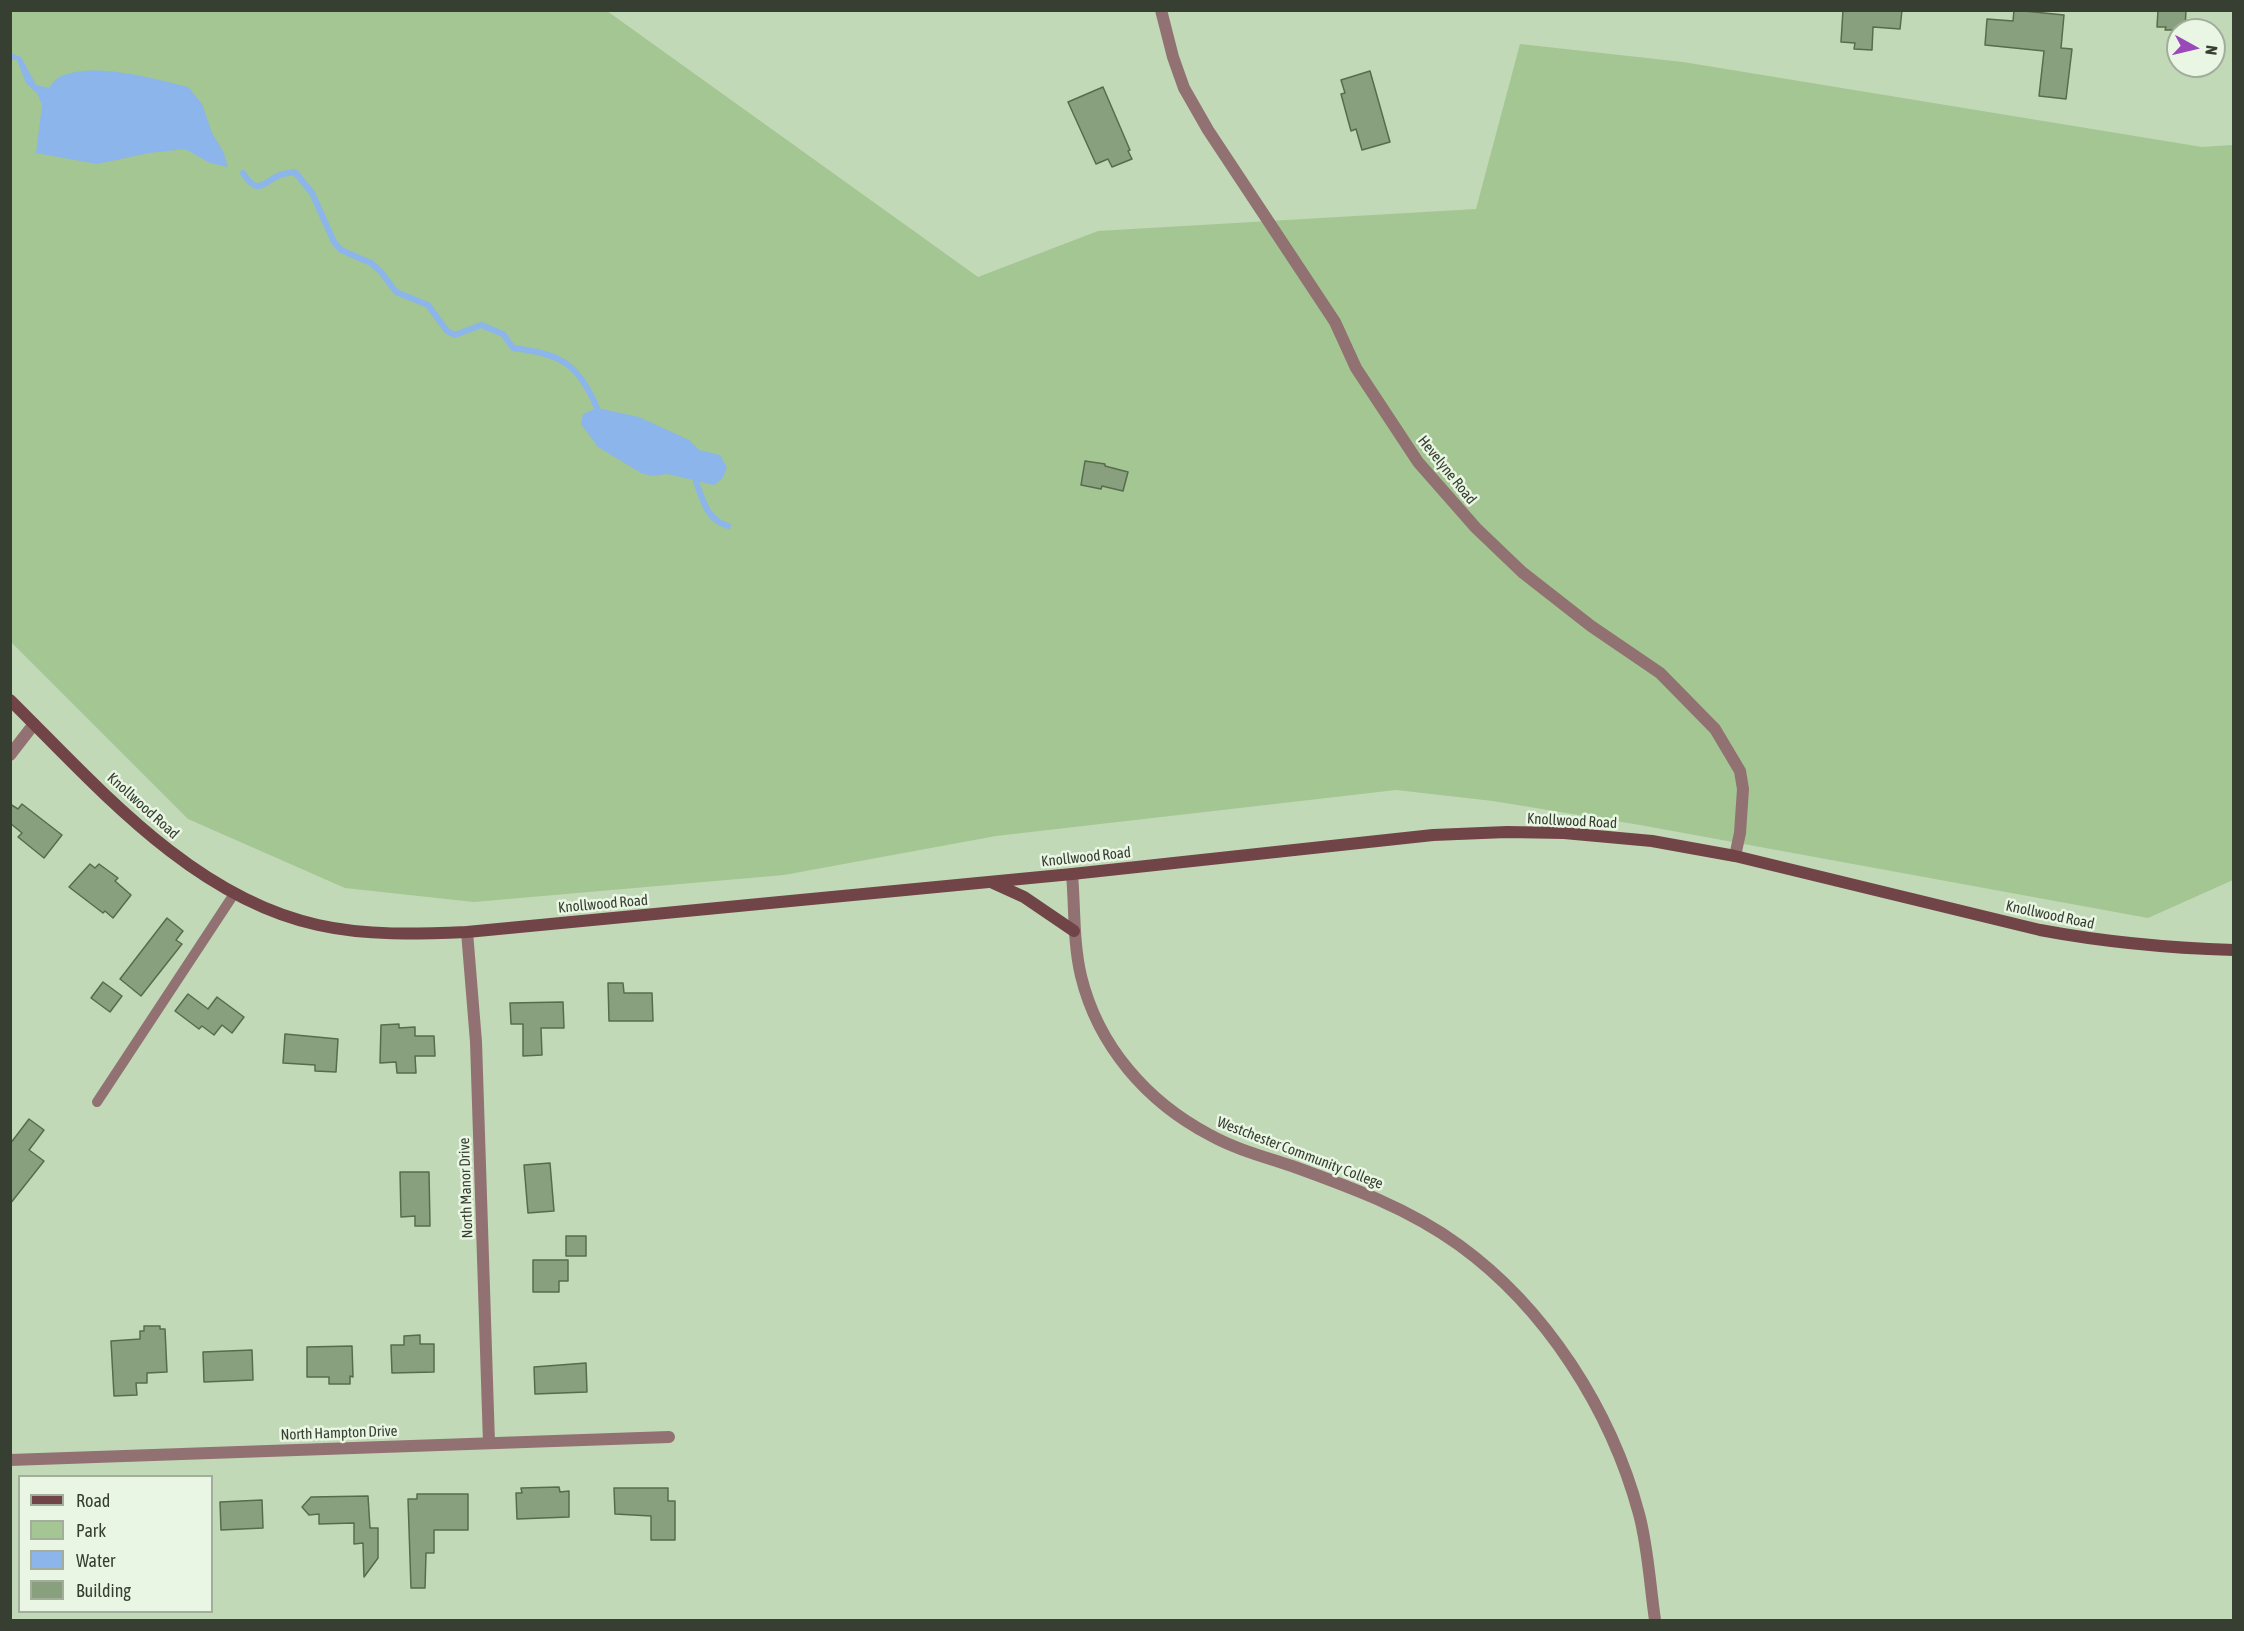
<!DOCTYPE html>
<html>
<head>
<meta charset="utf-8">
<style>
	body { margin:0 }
	#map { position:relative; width:2244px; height:1631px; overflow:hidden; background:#c1d9b6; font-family:"Asap Condensed",sans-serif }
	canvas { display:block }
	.frame { position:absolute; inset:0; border:12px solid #363f31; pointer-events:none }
	.legend { position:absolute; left:18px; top:1475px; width:195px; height:138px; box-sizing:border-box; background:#eaf6e4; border:2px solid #a2ad9c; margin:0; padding:8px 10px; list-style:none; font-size:18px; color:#363f31 }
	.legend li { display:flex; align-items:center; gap:12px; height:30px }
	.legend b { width:30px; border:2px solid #a2ad9c }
	.north { position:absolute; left:2166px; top:18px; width:60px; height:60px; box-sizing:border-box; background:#eaf6e4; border:2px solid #a2ad9c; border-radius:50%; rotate:98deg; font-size:16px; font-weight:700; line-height:24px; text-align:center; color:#363f31 }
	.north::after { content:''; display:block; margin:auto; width:21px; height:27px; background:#9a49b9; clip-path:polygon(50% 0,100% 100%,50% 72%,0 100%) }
</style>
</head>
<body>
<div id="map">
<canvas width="2244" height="1631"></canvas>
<div class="frame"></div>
<ul class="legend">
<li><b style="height:8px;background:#714447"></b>Road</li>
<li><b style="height:16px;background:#a3c692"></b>Park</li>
<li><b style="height:16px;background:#8bb5eb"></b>Water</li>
<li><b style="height:16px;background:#89a07e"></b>Building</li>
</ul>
<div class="north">N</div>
</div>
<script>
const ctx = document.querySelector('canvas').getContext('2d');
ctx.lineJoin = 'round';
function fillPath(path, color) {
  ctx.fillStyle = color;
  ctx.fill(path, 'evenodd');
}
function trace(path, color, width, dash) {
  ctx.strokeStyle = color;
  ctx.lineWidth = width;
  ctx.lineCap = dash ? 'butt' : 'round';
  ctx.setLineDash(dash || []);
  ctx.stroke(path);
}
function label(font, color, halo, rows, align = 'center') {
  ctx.font = font + ' "Asap Condensed",sans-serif';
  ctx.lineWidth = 5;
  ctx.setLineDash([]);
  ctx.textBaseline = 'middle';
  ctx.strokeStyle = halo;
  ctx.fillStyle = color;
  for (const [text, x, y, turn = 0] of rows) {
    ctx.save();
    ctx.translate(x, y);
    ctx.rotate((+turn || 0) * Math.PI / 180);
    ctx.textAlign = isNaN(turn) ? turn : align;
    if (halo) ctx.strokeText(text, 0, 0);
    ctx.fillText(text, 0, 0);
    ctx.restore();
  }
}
const green = new Path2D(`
	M10 11H607L978 277 1098 231 1476 209 1520 44 1683 62 2202 147 2233 145V880L2148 918 1640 825 1493 801 1396 790 996 836 784 875 474 902 345 888 188 819 11 642Z`);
const water = new Path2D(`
	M10 53 21 57 36 85 49 88C52 84 54 80 58 78 88 60 156 79 188 87L202 104 212 133 223 151 228 167 210 163 185 149 149 153 97 164 36 153 42 105 37 93 26 83 17 60 11 59Z
	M597 408 639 417 689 440 699 450 720 455 727 468 722 479 714 485 667 474 652 476 641 473 598 447 581 424 583 414Z`);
const stream = new Path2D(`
	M243 173C258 197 263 182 280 175 285 173 289 173 295 172L312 193 334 242 341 250 371 263 381 272 396 292 428 305 447 331 455 335 481 325 503 334 513 348C561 354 578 363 597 408
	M696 482C704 502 706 519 728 526`);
const building = new Path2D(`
	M1843 10H1902L1900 29 1873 27 1872 50 1854 49 1855 43 1841 42Z
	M2014 10 2064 15 2061 48 2072 49 2066 99 2039 96 2044 51 1985 45 1987 19 2013 21Z
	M2158 10H2186L2185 30H2165L2166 27H2157Z
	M1370 71 1390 142 1362 150 1356 129 1351 131 1341 94 1345 93 1341 80Z
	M1103 87 1130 150 1128 151 1132 159 1112 167 1108 159 1096 164 1068 102Z
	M1085 461 1105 464V466L1128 472 1123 491 1102 486 1101 489 1081 485Z
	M10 804 18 809 22 804 62 835 44 858 18 837 22 833 10 823Z
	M90 864 95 868 99 864 118 878 115 881 131 895 113 918 105 911 103 913 69 887Z
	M167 918 183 931 176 940 182 944 141 996 120 979Z
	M103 982 122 996 110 1012 91 998Z
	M608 983H623L624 993H652L653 1021H609Z
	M188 994 208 1009 217 997 244 1017 232 1033 222 1025 214 1035 202 1026 199 1029 175 1011Z
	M563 1002 564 1028H541L542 1055 523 1056V1024H511L510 1003Z
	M399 1024V1028L415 1027V1036H434L435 1056H415L416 1073H397L396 1062 380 1063 381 1025Z
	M285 1034 338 1039 336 1072 315 1071V1065L283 1063Z
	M29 1119 44 1130 29 1150 44 1161 10 1204V1144Z
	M550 1163 554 1211 528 1213 524 1165Z
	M400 1172H429L430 1226H415V1216L401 1217Z
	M566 1236H586V1256H566Z
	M533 1260H568V1281H559V1292H533Z
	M144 1326H160V1329H165L167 1372 147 1373V1383H136L137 1395 114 1396 111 1341 140 1339V1331H144Z
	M420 1335V1344H434V1372L392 1373 391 1345H404V1336Z
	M352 1346 353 1377 350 1376V1384H329V1377H307V1347Z
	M252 1350 253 1380 204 1382 203 1352Z
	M586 1363 587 1392 535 1394 534 1367Z
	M559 1487 560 1492 569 1491V1517L517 1519 516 1493H522L521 1488Z
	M614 1488H668V1501H675V1540H651V1516L615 1514Z
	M417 1494H468V1530H434V1553H426L425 1588H411L408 1499H417Z
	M368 1496 370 1528H378V1558L364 1577 363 1543 354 1544V1523L319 1524V1514L309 1515 302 1507 311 1497Z
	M262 1500 263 1528 221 1530 220 1502Z`);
const service = new Path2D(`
	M97 1102 234 894`);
const minor = new Path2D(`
	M1161 10 1173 57 1184 88 1208 130 1335 322 1356 368 1418 462 1476 528 1522 572 1591 626 1660 673 1715 729 1740 771 1743 789 1740 833 1735 856
	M10 755 34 724
	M1072 874C1075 908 1073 942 1081 976 1098 1046 1147 1102 1210 1135 1235 1149 1265 1157 1292 1166 1350 1187 1408 1208 1459 1245 1546 1308 1611 1410 1639 1514 1648 1547 1650 1586 1655 1620
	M467 932 476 1042 489 1443
	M10 1460 669 1437`);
const secondary = new Path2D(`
	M10 700C98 787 193 898 318 925 367 936 417 934 467 932L1072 874 1433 835 1507 832 1564 833 1652 841 1735 856 2040 930C2104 942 2168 948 2234 950
	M991 882 1024 897 1074 931`);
const streetNames = [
	["Hevelyne Road",1447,470,51],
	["Knollwood Road",143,806,42],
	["Knollwood Road",1572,821,3],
	["Knollwood Road",1086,857,-6],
	["Knollwood Road",603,904,-5],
	["Knollwood Road",2050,915,12],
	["Westchester Community College",1300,1153,21],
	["North Manor Drive",466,1188,-92],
	["North Hampton Drive",339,1433,-2]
];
fillPath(green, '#a3c692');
fillPath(water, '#8bb5eb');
trace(stream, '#8bb5eb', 6);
fillPath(building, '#89a07e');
trace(building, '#576c4c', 1.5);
trace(service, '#927173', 10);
trace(minor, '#927173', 12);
trace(secondary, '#714447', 12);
label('15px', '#363f31', '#eaf6e4', streetNames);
</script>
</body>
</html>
